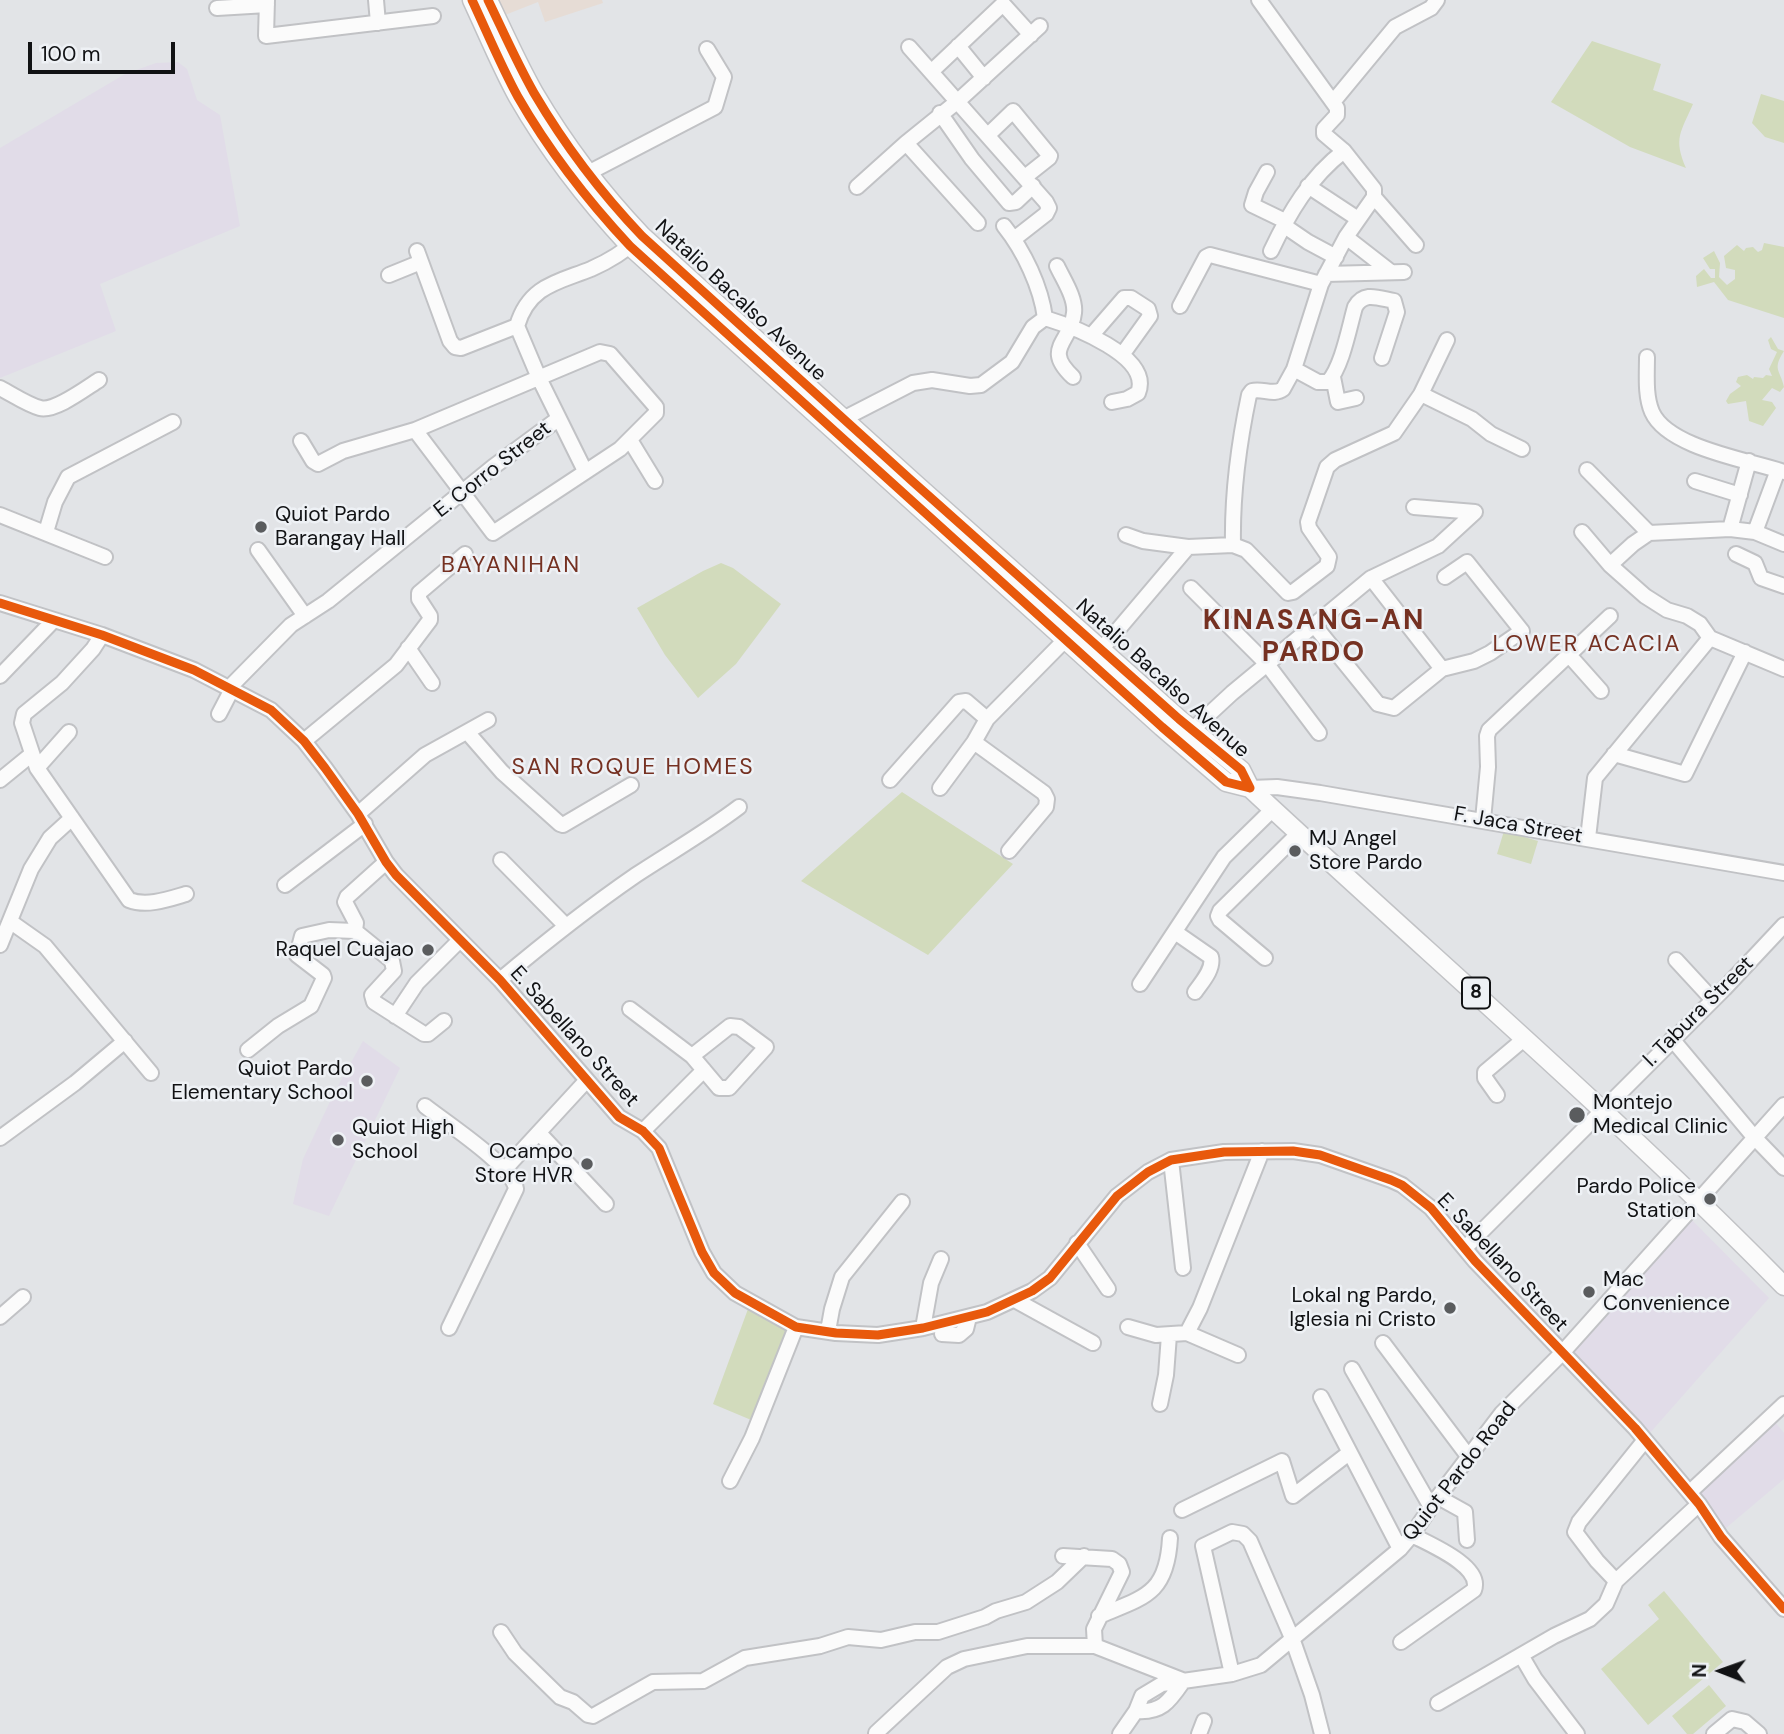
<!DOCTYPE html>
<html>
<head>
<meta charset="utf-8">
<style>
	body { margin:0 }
	#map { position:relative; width:1784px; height:1734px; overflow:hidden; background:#e2e4e7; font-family:"DM Sans",sans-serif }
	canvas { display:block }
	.north { position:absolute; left:1686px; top:1636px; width:70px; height:70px; -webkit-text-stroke:5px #eef1f5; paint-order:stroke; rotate:271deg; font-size:19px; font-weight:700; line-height:28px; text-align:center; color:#111214 }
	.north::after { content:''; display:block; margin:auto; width:24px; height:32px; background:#111214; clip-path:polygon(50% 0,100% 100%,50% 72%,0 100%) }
	.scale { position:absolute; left:28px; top:42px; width:147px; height:32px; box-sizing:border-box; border:4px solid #111214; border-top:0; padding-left:9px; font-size:21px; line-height:24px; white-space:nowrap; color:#111214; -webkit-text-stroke:5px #eef1f5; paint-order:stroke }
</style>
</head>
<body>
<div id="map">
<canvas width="1784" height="1734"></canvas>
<div class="north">N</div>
<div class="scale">100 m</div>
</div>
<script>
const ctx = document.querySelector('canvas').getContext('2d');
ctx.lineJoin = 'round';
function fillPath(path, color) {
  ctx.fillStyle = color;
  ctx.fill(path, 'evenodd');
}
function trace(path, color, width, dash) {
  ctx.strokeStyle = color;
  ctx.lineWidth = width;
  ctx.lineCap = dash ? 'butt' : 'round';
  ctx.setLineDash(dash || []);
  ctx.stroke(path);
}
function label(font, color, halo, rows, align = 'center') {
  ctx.font = font + ' "DM Sans",sans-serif';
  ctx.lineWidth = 5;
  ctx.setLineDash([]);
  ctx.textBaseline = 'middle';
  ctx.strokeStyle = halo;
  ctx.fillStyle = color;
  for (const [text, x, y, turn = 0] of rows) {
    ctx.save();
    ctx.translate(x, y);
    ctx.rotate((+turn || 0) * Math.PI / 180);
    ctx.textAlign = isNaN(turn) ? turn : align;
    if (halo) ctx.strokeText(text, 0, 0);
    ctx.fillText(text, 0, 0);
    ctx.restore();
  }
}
const education = new Path2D(`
	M178 62 187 69 197 100 220 115 240 226 100 284 116 331 0 378V148L125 74 156 63Z
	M363 1041 400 1068 329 1216 293 1204 303 1159 334 1093Z
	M1691 1219 1769 1298 1649 1434 1572 1353Z
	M1775 1422 1784 1433V1479L1726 1528 1697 1493Z`);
const medical = new Path2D(`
	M498 0H602L603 3 545 22 538 2 505 15Z`);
const green = new Path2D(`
	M1592 41 1661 64 1653 90 1693 104C1681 132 1673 138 1686 168L1630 147 1551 102Z
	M1761 94 1784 101V143L1765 137 1752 123Z
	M1764 243 1784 247V318L1728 300 1714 282 1697 287 1696 276 1704 269 1711 278H1715V269H1710L1703 258 1714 251 1720 263 1719 277 1727 285 1735 279V270L1726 268 1724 256 1737 245 1744 251 1746 248 1753 247 1758 252 1762 250Z
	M1771 337 1778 349 1784 351C1772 370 1780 369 1784 387L1780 392 1772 388 1762 400 1772 402 1776 408 1763 426 1749 421 1746 401 1728 404 1726 401 1730 394 1741 386 1736 382 1738 377 1747 375 1753 379 1754 377 1763 378 1766 375 1772 376 1769 369 1777 352 1771 349 1768 340Z
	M721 563 733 568 781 604 736 664 698 698 665 655 637 608 703 571Z
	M902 792 1013 864 928 955 801 881Z
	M1504 831 1538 841 1531 864 1497 854Z
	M748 1309 789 1331 756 1422 713 1404Z
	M1664 1591 1723 1662 1648 1725 1601 1669 1659 1619 1648 1605Z
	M1709 1685 1726 1706 1693 1734H1687L1672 1716Z`);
const minor = new Path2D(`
	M267 0 266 36 433 16
	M376 0 378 23
	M217 8 267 5
	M958 46 984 78
	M909 47 1046 202 1049 208 1046 214 1014 239
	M931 72 1003 4 1031 35
	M1333 102 1395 27 1431 8 1437 0
	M940 113 972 159 1009 203 1016 202 1033 186
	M988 135 1013 111 1050 156 1049 158 1025 177
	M906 143 978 223
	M1267 172 1256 192 1252 205 1281 219 1289 229 1308 242 1336 257
	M588 173 715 107 724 77 707 49
	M1308 186 1358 219
	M857 187 906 143 958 101 1040 26
	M1374 197 1416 245
	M1346 237 1391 272
	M417 251 450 341 455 347 461 348 517 326
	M1271 251C1289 213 1310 177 1344 151
	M1057 266C1063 279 1076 298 1074 313 1071 343 1042 348 1073 377
	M1326 274 1404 272
	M389 275 421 262
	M1180 306 1206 257 1210 255 1321 284
	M1045 318C1071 326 1153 356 1138 393L1127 399 1112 402
	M1091 336 1124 298H1131L1148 309 1150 316 1122 355
	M1647 357C1647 375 1645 396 1652 412 1668 448 1749 460 1784 472
	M1294 369 1318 382H1328C1342 367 1349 328 1355 307 1364 291 1378 298 1394 301L1397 312 1382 358
	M1333 377 1338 402 1356 398
	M0 388C12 394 26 404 40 408 55 412 86 388 99 380
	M1421 394 1472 419 1491 434 1522 449
	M843 419 913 383 932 380 970 386 981 385 1012 362 1033 327 1045 318C1041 287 1024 251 1004 226
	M630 440 655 481
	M301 441 313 461 318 464 343 451 415 430 600 352 610 354 656 407V413L620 449 493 533 415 430
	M1587 470 1649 533
	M585 471 539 378 517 326C529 285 559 282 591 269 607 262 625 251 638 239
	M1695 481 1740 495
	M1414 507 1475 512
	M0 515 105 557
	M1730 529 1749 461
	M46 532 55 502 68 477 173 422
	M1582 532 1610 565 1645 596 1667 610 1687 616 1700 624 1710 638 1784 669
	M1755 532 1778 470
	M1126 535 1143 541 1188 547
	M1233 545C1232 493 1238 447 1249 395L1252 391C1262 388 1274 396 1283 389L1294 369 1321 284 1346 237 1374 197V189L1344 151 1324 134V129L1337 115V108L1259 0
	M258 550 305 616
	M1736 554 1755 563 1761 578 1784 586
	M1610 565 1633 544 1649 533 1730 529 1755 532 1784 544
	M1371 578 1442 669
	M1191 588 1267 664 1319 733
	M0 603 102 635 194 670 271 710 304 741 325 768 358 814 386 862 396 875 500 980 619 1117 643 1131 659 1148 702 1252 714 1273 735 1293 796 1327 836 1333 878 1335 923 1328 987 1312 1032 1291 1050 1278 1117 1196 1148 1172 1171 1160 1224 1152 1293 1151 1320 1155 1391 1180 1402 1185 1431 1208 1475 1261 1635 1428 1699 1504 1721 1537 1784 1609
	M1314 625 1378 704 1394 708 1442 669 1474 661 1490 653 1522 631 1467 562 1445 577
	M102 635 93 649 62 683 24 714 22 723 37 768 129 900C147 907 169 899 186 894
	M408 648 432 683
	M1569 655 1601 691
	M1094 658 1188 547 1233 545 1246 550 1288 593 1293 592 1327 566 1329 557 1309 528 1308 522 1327 467 1335 460 1394 433 1421 394 1447 340
	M0 676 54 620
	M229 688 291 625 328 601 493 467 558 419
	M219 714 232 689
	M1192 730 1232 693 1371 578 1438 546 1475 512
	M468 733 502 772 560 824 563 825 631 785
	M304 741 396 665 430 620V616L419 599V593L465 554
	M974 742 1044 793 1047 799 1046 807 1009 851
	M1614 754 1685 774 1745 652
	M37 768 69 732
	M0 780 32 754
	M890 780 959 702 966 701 987 719
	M940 788 974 742 987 719 1067 638
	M1250 788 1277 787 1320 793 1784 873
	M358 814 425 755 488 720
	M1483 820 1488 767 1487 736 1489 730 1610 616
	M1588 838 1595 778 1710 638
	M501 860 565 925
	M285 885 365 824
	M11 922 45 946 151 1073
	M355 931 356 923 345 902 347 897 386 862
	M1175 932 1211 957C1214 969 1202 982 1195 992
	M0 945 31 869 50 838 72 818
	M1265 958 1220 920 1218 916 1220 911 1299 833
	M1676 960 1712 999
	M500 980C544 943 588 908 636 875 671 852 706 832 739 807
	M1140 984 1224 857 1273 809
	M630 1009 692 1056 719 1088H729L766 1047 739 1027 730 1026 692 1056
	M395 1016 417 983 460 940
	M1672 1039 1754 1137 1784 1168
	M248 1050 278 1026 311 1006 324 978 323 975 297 955 302 936 329 930 355 931 392 961 394 971 372 995 374 1002 424 1034H428L444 1021
	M1497 1095 1485 1078V1072L1524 1039
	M425 1106C445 1122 513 1166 516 1189L449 1328
	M643 1131 704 1070
	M539 1133 606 1204
	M0 1138 75 1083 125 1041
	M1171 1160 1183 1268
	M505 1169 586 1081
	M1077 1243 1108 1289
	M1465 1248 1724 989 1784 925
	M1015 1300 1093 1343
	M0 1317 23 1297
	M1128 1327 1156 1335 1187 1333 1238 1355
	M923 1328 931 1283 941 1259
	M828 1331 832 1309 842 1277 902 1202
	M1187 1333 1200 1308 1262 1151
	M942 1334 959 1335 966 1329 969 1317
	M1383 1343 1468 1456
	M1352 1369 1431 1507
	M1321 1397 1400 1549
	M1160 1404 1166 1375 1169 1335
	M730 1481 752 1438 796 1327
	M1690 1492 1784 1404
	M1438 1497 1465 1512 1467 1540
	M1182 1510 1282 1461 1293 1496 1349 1453
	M1063 1556 1112 1559 1119 1564 1122 1572 1094 1629 1095 1646
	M1616 1581 1597 1561 1575 1532 1579 1522 1645 1440
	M1099 1616C1145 1597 1167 1594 1170 1538
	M501 1632 515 1653 560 1697 573 1702 588 1715 593 1716 653 1682 703 1681 745 1658 820 1646 848 1637 881 1640 915 1632H938L985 1617 996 1611 1026 1602 1057 1582 1084 1556
	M1401 1642 1474 1590C1483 1566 1429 1544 1412 1535
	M1521 1655 1535 1679 1577 1734
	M1232 1674 1203 1546 1232 1532 1243 1534 1250 1541 1292 1638 1312 1695 1322 1734
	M1438 1703 1554 1636 1590 1619 1606 1604 1616 1581 1699 1504
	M1136 1711 1142 1696 1162 1684 1232 1674 1261 1665 1400 1549 1411 1536 1438 1497 1502 1413 1562 1353 1784 1105
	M876 1733 947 1667 964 1659 1027 1646H1095L1182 1680
	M1120 1734 1136 1711C1161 1713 1169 1702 1182 1683
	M1199 1734 1204 1721
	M1714 1734 1732 1719 1745 1722 1759 1734`);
const major = new Path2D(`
	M472 0C487 32 501 66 518 97 549 151 587 200 630 246L1162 727 1226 782 1250 788
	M488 0C503 31 517 63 534 93 564 144 601 193 642 236L912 481 1179 719 1241 770 1250 788C1428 954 1613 1112 1784 1286`);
const cycleway = new Path2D(`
	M472 0C487 32 501 66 518 97 549 151 587 200 630 246L1162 727 1226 782 1250 788
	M488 0C503 31 517 63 534 93 564 144 601 193 642 236L912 481 1179 719 1241 770 1250 788
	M0 603 102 635 194 670 271 710 304 741 325 768 358 814 386 862 396 875 500 980 619 1117 643 1131 659 1148 702 1252 714 1273 735 1293 796 1327 836 1333 878 1335 923 1328 987 1312 1032 1291 1050 1278 1117 1196 1148 1172 1171 1160 1224 1152 1293 1151 1320 1155 1391 1180 1402 1185 1431 1208 1475 1261 1635 1428 1699 1504 1721 1537 1784 1609`);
const markers = [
	[261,527,7,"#5a5c5e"],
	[1295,851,7,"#5a5c5e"],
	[428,950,7,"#5a5c5e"],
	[367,1081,7,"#5a5c5e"],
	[1577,1115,9,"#5a5c5e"],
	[338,1140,7,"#5a5c5e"],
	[587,1164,7,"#5a5c5e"],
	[1710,1199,7,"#5a5c5e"],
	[1589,1292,7,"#5a5c5e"],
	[1450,1308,7,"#5a5c5e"]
];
const shields = [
	[1476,993,28]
];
const shieldNames = [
	["8",1476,993]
];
const streetNames = [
	["Natalio Bacalso Avenue",740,301,43],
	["E. Corro Street",493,470,-38],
	["Natalio Bacalso Avenue",1162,679,42],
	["F. Jaca Street",1518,826,10],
	["I. Tabura Street",1699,1012,-45],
	["E. Sabellano Street",574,1037,48],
	["E. Sabellano Street",1502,1263,47],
	["Quiot Pardo Road",1460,1472,-52]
];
const poiNames = [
	["Quiot Pardo",275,515],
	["Barangay Hall",275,539],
	["MJ Angel",1309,839],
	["Store Pardo",1309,863],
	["Raquel Cuajao",414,950,"right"],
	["Quiot Pardo",353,1069,"right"],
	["Elementary School",353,1093,"right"],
	["Montejo",1593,1103],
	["Medical Clinic",1593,1127],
	["Quiot High",352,1128],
	["School",352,1152],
	["Ocampo",573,1152,"right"],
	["Store HVR",573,1176,"right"],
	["Pardo Police",1696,1187,"right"],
	["Station",1696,1211,"right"],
	["Mac",1603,1280],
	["Convenience",1603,1304],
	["Lokal ng Pardo,",1436,1296,"right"],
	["Iglesia ni Cristo",1436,1320,"right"]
];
const neighbourhoodNames = [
	["BAYANIHAN",511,566],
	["LOWER ACACIA",1587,645],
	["SAN ROQUE HOMES",633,768]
];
const districtNames = [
	["KINASANG-AN",1314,622],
	["PARDO",1314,654]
];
fillPath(education, '#e1dce8');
fillPath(medical, '#e6dcd5');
fillPath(green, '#d2dbbc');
trace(minor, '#c1c2c5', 18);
trace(major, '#c1c2c5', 21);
trace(minor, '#fbfbfb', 14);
trace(major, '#fbfbfb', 18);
trace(cycleway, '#e8590c', 9);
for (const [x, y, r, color] of markers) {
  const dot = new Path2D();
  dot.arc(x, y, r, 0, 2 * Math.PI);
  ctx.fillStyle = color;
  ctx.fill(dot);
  trace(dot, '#eef1f5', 2.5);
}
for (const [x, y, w] of shields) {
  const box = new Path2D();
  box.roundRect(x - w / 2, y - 15.5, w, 31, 5);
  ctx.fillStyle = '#eef1f5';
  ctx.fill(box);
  trace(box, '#111214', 2);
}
label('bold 19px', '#111214', null, shieldNames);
label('21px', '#111214', '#eef1f5', streetNames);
label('21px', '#111214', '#eef1f5', poiNames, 'left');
ctx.letterSpacing = '2px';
label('23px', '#753122', '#eef1f5', neighbourhoodNames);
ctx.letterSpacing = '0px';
ctx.letterSpacing = '2px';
label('bold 28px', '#753122', '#eef1f5', districtNames);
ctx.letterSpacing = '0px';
</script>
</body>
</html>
